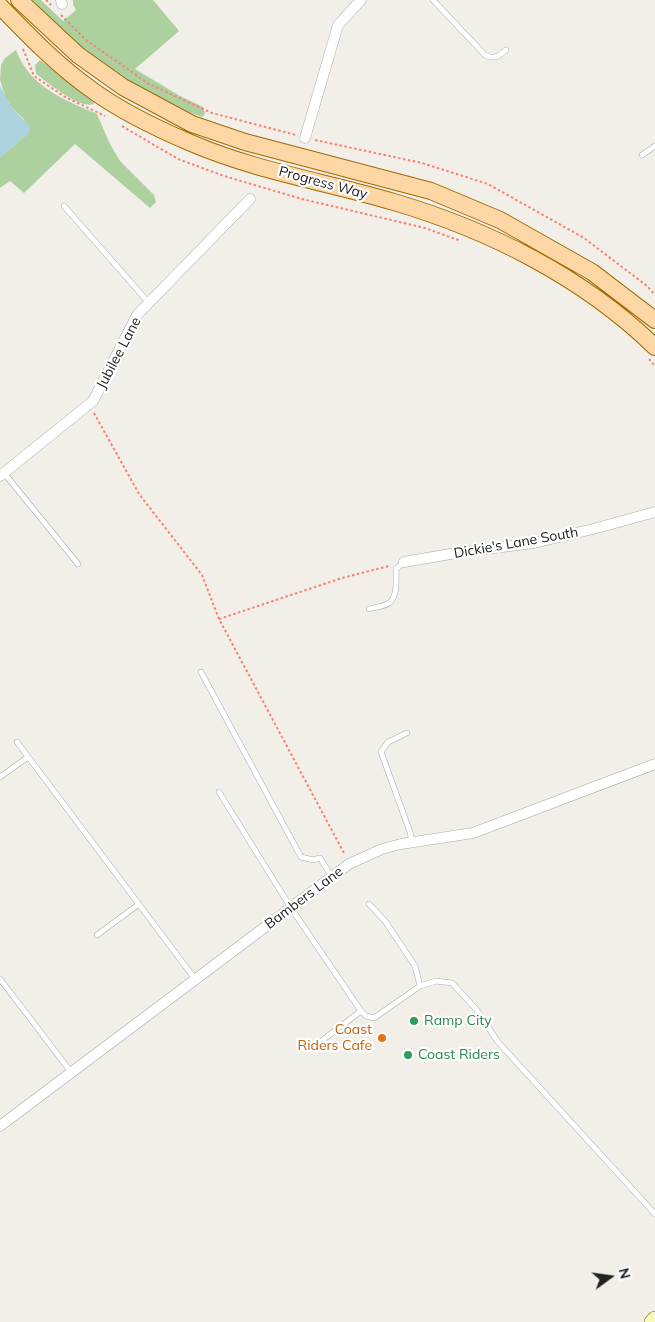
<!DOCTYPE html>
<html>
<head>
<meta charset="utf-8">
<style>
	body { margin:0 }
	#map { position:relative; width:655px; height:1322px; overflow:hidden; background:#f2efe9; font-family:Mulish,sans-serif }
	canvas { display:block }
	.north { position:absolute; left:585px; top:1252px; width:50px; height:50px; -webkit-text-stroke:4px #fff; paint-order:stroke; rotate:76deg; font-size:14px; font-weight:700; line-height:20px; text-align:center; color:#222 }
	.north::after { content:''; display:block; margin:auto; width:18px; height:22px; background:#222; clip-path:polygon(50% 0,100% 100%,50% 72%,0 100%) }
</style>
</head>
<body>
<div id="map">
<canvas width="655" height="1322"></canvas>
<div class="north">N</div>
</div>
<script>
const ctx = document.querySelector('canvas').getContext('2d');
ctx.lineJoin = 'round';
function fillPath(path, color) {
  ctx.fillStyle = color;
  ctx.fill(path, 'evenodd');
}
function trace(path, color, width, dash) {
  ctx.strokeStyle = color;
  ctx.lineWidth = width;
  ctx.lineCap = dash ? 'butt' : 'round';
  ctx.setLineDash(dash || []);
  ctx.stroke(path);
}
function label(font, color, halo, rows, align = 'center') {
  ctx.font = font + ' Mulish,sans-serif';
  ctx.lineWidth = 4.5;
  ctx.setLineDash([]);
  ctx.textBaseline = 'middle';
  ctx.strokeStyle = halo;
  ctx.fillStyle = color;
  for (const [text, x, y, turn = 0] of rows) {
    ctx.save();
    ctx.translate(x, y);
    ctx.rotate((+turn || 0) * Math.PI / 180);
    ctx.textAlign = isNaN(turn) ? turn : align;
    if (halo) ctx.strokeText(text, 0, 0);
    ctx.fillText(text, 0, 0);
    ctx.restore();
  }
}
const forest = new Path2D(`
	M31 0H41L63 21 76 10 73 5V0H153L179 31 135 69 180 96 203 107 205 114 202 117C136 94 79 50 31 0Z
	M16 50C30 87 63 99 97 114L110 144 120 161 154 195 156 202 150 208 75 144 24 193 10 181 0 188V157L29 133 24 119 12 108 5 96 0 80 1 65 5 58Z
	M40 60 93 98 94 104C78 109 49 83 36 74L35 65Z`);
const water = new Path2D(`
	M0 86 12 108 30 126 29 133 0 157Z`);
const path = new Path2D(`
	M46 0 51 5
	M61 15 86 40 149 84 212 113 296 135
	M23 49 34 76 65 97 105 116
	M122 126 178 159 224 176 302 199 425 228 461 241
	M315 140 422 163 488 184 584 238 647 286 655 295
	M649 359 655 366
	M94 413 139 494 202 575 219 619 345 855
	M219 619 342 578 389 566`);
const lane = new Path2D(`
	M433 0 485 55C494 60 499 56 506 50
	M642 155 655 146
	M64 206 149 303
	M4 473 78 564
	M369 609C375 607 383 607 389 603 398 597 396 578 396 569L404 562
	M201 672 301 857 313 860 320 858 332 877
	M407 733 388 742 381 752 410 832 412 842
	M17 742 195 979
	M0 777 28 757
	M219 792 291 908 361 1011 366 1016 374 1018 420 986 436 981 452 983 476 1009 498 1042 655 1214
	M369 904 385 921 415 966 420 986
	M97 935 139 904
	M0 979 71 1072
	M320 1042 361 1011`);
const street = new Path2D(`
	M61 0 62 4
	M305 138 338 25 361 0
	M0 476 93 401 137 315 250 199
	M404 562 462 552 534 543 593 529 655 512
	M0 1126 349 864 382 849 401 844 473 833 655 764`);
const secondary = new Path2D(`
	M652 1322 655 1319`);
const primary = new Path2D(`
	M19 0 78 55 123 87 192 124 245 142 431 191 500 220 592 272 655 320
	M0 6C29 36 58 66 92 90 122 112 158 129 191 143 256 171 327 182 394 202 489 230 583 277 655 347`);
const markers = [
	[414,1021,5,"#2e9e5b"],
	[382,1038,5,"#e8710a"],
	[408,1055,5,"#2e9e5b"]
];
const streetNames = [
	["Progress Way",323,183,15],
	["Jubilee Lane",119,353,-62],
	["Dickie's Lane South",516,543,-10],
	["Bambers Lane",304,898,-37]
];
const leisureNames = [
	["Ramp City",424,1021],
	["Coast Riders",418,1055]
];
const foodNames = [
	["Coast",372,1030],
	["Riders Cafe",372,1046]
];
fillPath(forest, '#add19e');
fillPath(water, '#aad3df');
trace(lane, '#a9a9a9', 6);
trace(street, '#a9a9a9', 11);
trace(secondary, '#707d05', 16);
trace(primary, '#a06b00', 18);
trace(path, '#fa8072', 2, [2.5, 2.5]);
trace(lane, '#fff', 5);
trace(street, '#fff', 10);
trace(secondary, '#f7fabf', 15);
trace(primary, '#fcd6a4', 16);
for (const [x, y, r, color] of markers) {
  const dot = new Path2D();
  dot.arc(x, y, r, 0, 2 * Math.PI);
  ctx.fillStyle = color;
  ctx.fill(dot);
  trace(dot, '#fff', 2);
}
label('14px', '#222', '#fff', streetNames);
label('14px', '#27864d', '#fff', leisureNames, 'left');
label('14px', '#c56008', '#fff', foodNames, 'right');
</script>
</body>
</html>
